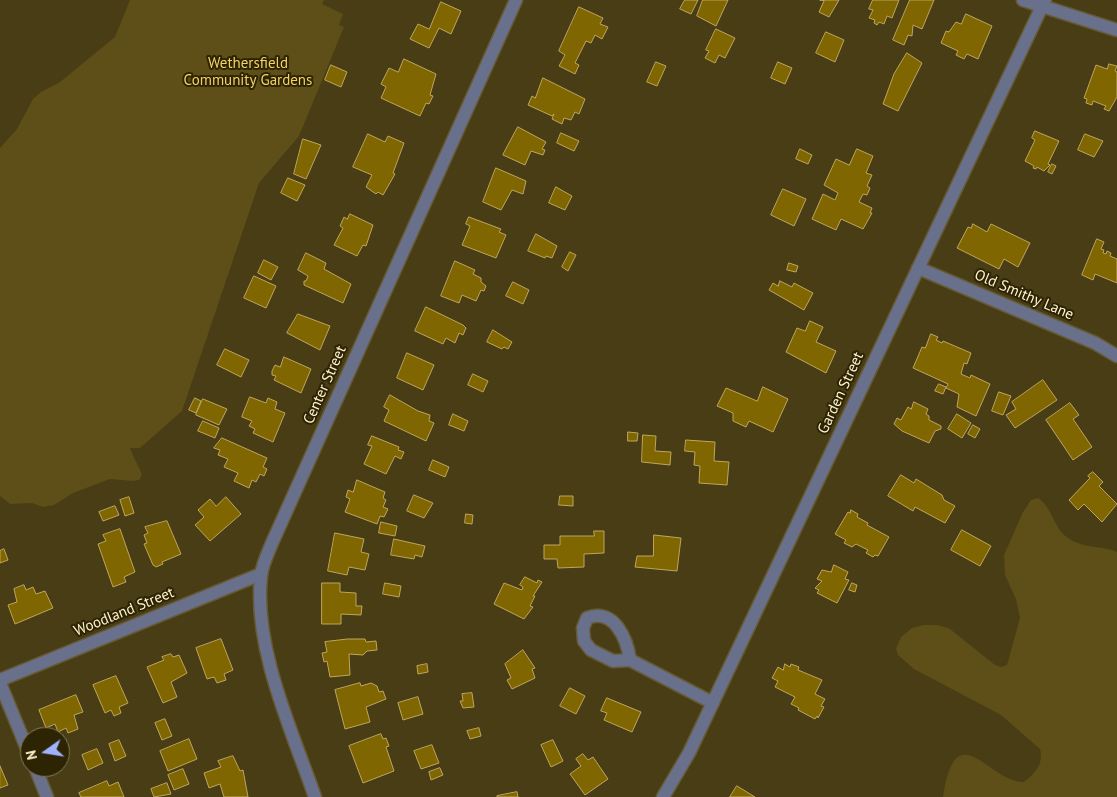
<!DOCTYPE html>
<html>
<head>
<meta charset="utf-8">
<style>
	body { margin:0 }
	#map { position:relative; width:1117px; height:797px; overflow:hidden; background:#493d16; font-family:"PT Sans",sans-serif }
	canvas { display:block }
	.north { position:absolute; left:20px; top:727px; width:50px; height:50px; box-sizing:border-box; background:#2d2404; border:1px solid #817755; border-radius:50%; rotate:257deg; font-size:14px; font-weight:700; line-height:20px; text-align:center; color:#fff3cf }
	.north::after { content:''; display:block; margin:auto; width:18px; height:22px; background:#9fb3fd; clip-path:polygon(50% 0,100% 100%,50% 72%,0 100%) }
</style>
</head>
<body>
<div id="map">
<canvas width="1117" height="797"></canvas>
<div class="north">N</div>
</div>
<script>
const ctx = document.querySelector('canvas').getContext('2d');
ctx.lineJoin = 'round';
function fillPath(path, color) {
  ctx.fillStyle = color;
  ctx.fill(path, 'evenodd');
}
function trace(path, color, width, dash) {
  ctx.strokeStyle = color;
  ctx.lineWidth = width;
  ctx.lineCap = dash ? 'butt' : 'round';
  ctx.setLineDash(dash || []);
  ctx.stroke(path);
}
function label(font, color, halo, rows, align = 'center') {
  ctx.font = font + ' "PT Sans",sans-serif';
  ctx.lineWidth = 4;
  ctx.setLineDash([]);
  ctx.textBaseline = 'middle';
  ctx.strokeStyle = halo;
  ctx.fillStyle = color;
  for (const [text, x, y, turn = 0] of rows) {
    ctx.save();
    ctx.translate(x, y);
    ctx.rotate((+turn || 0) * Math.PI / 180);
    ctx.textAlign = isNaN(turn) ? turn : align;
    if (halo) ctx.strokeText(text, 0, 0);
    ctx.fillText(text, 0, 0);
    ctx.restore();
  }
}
const green = new Path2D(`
	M130 0H324L322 4 343 14 339 25 344 27 299 136 259 183 182 411 140 448H130C133 458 139 465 142 475L139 480 132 481 110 479 73 493 54 505 43 507 32 503 10 504 0 496V148L17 129 33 99 41 92 60 82 115 37Z
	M1038 498C1053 508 1053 528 1068 538 1083 549 1101 545 1117 552V797H943C956 711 989 783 1024 782 1035 773 1044 764 1040 749L1001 715 914 669 898 655 896 649 901 637 912 628 924 625H938L950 629 995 665 1001 667 1007 665 1020 618 1016 599 1005 575 1004 555 1023 512 1031 500Z`);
const building = new Path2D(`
	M685 0H698L691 14 680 9Z
	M703 0H728L716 26 697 16Z
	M820 0H839L829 17 819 12 824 1Z
	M873 0H899L892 18 887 16 884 24 879 22 877 25 874 23 875 20 869 18 873 10 869 9Z
	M910 0H934L922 29 913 25 912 36 908 35 904 45 893 40Z
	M441 2 461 11 451 34 439 28 429 48 410 39 418 24 429 29Z
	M579 7 603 18 600 24 608 27 602 39 595 35 591 43 586 41 575 63 579 65 575 74 559 66 565 55 559 51Z
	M966 14 992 26 978 59 967 54 964 59 956 55 958 51 941 43 946 31 949 32 956 22 961 24Z
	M716 29 735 38 725 58 719 55 715 63 705 58 709 51 706 50Z
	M826 32 844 40 835 62 816 53Z
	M907 53 922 63 898 111 883 104 894 74Z
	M404 59 436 74 430 95 433 96 429 104 426 103 420 116 381 98 386 87 381 84 389 68 398 72Z
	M656 62 666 66 657 86 647 82Z
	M778 62 792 68 785 84 771 78Z
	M1109 64 1117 66 1115 71 1117 72V97L1109 111 1104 109 1106 106 1093 101 1092 105 1086 103 1087 99 1084 98 1096 65 1107 69Z
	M331 65 347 72 341 87 325 80Z
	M543 78 585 99 579 114 575 112 571 120 564 118 562 124 552 119 554 114 552 116 528 105 532 96 535 98Z
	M518 127 546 142 542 149 545 150 543 155 531 151 525 165 503 155Z
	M1035 131 1059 141 1048 164 1050 165 1044 171 1037 167 1036 169 1033 168 1034 166 1025 161 1035 140 1032 138Z
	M561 133 579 141 574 151 557 143Z
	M368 134 385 142 388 136 404 143 393 173 395 174 383 195 378 192 376 194 366 187 372 175 353 167Z
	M1085 134 1103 141 1094 157 1078 150Z
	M303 139 321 145 306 179 294 174Z
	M800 149 812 155 808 164 796 159Z
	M857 149 873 156 866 173 872 175 867 186 870 188 867 195 863 194 859 202 872 208 870 213H872L863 229 841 219 836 230 812 219 823 194 835 200 838 193 824 185 836 159 849 165Z
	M1052 164 1056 166 1052 174 1048 172Z
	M496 168 526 181 523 194 512 190 501 210 483 202Z
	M288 178 305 185 297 201 281 193Z
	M556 187 572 196 565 210 549 203Z
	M783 189 806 199 794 226 771 215Z
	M350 214 373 225 366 246 363 245 357 256 334 245 343 228 340 226 344 217 347 219Z
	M469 217 501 229 499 232 506 235 496 258 462 245 470 226 466 224Z
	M973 224 987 232 991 224 1030 243 1018 267 1004 259 999 269 957 248 968 227 971 228Z
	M536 234 557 246 552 258 546 256 545 258 528 251Z
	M1097 239 1104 242 1101 249 1104 250 1103 253 1106 254 1107 251 1111 253 1110 256 1117 259V283L1095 274 1093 280 1082 275Z
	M570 252 576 255 568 271 562 267Z
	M306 253 326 263 324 269 351 284 343 303 304 285V281H306L308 276 298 270Z
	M264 260 278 267 271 280 258 273Z
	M455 261 475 270 473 274 481 278V282L486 286 484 291 481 290 476 301 462 295 459 303 441 296Z
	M789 263 798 266 796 272 787 270Z
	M254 276 276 286 266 308 244 298Z
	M780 281 792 287 794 283 813 293 804 310 769 290 773 283 778 286Z
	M513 282 529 290 523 304 506 296Z
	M426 307 463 325 466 328 463 335 459 333 455 343 446 338 443 344 415 331Z
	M298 314 330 326 320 350 287 333Z
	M810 321 823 327 816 342 836 351 826 373 786 352 797 328 805 331Z
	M493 330 512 342 508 349 504 347 502 349 487 342Z
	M931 334 938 337 936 340 942 343 943 341 971 353 967 364 964 363 961 374 970 378 971 375 990 384 976 416 957 407 959 394 946 388 948 384 913 368 922 347 925 348Z
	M225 349 249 360 241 377 217 365Z
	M407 353 434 365 423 390 397 378Z
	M284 357 311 369 301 393 274 380 276 376 272 375V371L275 365 280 367Z
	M473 374 488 381 483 392 468 385Z
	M1043 380 1057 400 1015 428 1006 415 1016 409 1012 402Z
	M939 384 946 387 943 394 935 391Z
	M763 387 788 399 773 432 749 421 746 427 733 421V413L717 406 726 388 757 401Z
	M999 392 1011 396 1003 415 992 411Z
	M390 395 418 411 430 415 429 421 434 423 426 441 384 421 389 410 384 407Z
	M250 397 266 403 268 398 277 402 275 409 285 413 273 442 253 433 255 429 249 426 252 421 242 417Z
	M195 398 201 401 196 413 189 410Z
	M203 399 227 409 219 425 196 415Z
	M914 402 928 409 926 414 929 416V420L941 426V429L935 431 929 443 902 431 894 424 897 418 901 420 908 407 911 409Z
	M1070 403 1079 415 1073 419 1092 447 1073 460 1046 420Z
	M453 414 468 421 464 431 449 425Z
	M957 414 971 423 962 438 948 429Z
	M203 421 219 428 215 438 198 431Z
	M973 425 980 429 975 438 968 434Z
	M628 432 638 433 637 441H628Z
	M643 435 656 436 655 451 671 452 670 465 642 462Z
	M372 436 399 447 398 450 404 452 401 459 395 456 386 474 364 464 372 446 368 445Z
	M222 438 267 458 263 467 267 469 264 476 260 474 256 482 252 480 249 488 234 481 238 473 224 467 228 459 218 455 220 450 214 448Z
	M686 440 715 442 714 461 729 462 727 485 699 483 700 466 694 465 695 452 685 451Z
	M433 460 449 467 445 477 429 470Z
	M1093 472 1103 482 1099 486 1117 504 1102 522 1084 504 1078 510 1069 500 1090 478 1088 476Z
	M901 475 914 483 916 479 942 495 944 500 955 506 945 523 915 507 913 511 888 496Z
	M357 480 385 492 383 498 386 500 383 507 388 509 384 517 380 516 377 524 345 512 350 499 346 497 348 490 353 492Z
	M414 495 433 503 424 518 407 511Z
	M560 496H573V506L559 505Z
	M129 497 134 513 125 516 120 500Z
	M226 497 241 514 210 541 195 525 204 517 198 510 210 499 216 506Z
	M115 506 119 515 103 521 99 512Z
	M851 510 858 514 857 517 868 523 867 525 889 537 878 556 875 555 873 557 866 553 868 550 856 544 852 547 844 543 846 540 835 534 848 512 850 513Z
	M466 514 473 515 472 524 465 523Z
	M167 521 181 554 162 562 163 564 156 567 153 565 144 544 147 543 144 535 148 533 145 527Z
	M381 522 397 526 395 536 379 533Z
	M120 529 135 572 124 577 126 582 113 587 98 544 106 541 103 535Z
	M962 530 991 546 980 566 951 550Z
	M594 531H604V553L584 554V567L558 568 557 559H544V545H560V536H594Z
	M335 533 364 539 361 552 369 554 365 570 349 567 347 575 328 571Z
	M654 535 681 538 677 571 635 567 637 556H653Z
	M394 539 425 546 422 557 415 555 414 559 391 555Z
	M4 549 8 560 0 563V551Z
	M834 565 848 572 845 579 849 580 837 603 817 593 819 590 815 588 822 581 817 579 822 570 831 572Z
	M525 577 537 583 538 580 542 582 533 596H535L530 606 533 607 524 619 494 604 504 583 522 590 523 587 520 585Z
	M322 583H340V592L356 593V606H362L361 615 341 614V624H322Z
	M385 583 401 586 399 597 383 594Z
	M852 583 857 585 855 592 849 590Z
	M24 585 26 590 33 587 36 594 45 591 53 608 15 624 8 605 17 602 14 589Z
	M221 639 233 670 224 674 226 680 217 683 214 677 207 679 196 648Z
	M348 639H365L366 642 376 641 377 650 367 651 363 655 349 654 350 675 330 677 327 661 324 662 322 653 327 652 325 642Z
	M523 650 535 668 532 669 535 678 512 689 507 680 511 678 505 664Z
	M171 654 173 657 179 655 187 673 171 682 177 697 163 703 147 667 164 660 162 657Z
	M427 664 428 672 418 674 417 666Z
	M785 664 790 667 791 664 799 667 798 670 822 680 815 694 825 699 821 706 824 707 818 718 817 716 815 719 798 710 799 708 791 704 795 697 775 687 778 681 772 678 778 667 783 670Z
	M116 676 128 703 119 707 121 713 114 716 111 710 105 713 93 685Z
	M360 683 361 686 371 683 377 686 379 692 383 691 386 699 366 707 370 722 345 729 335 690Z
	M570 688 585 696 576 714 560 706Z
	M472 693 474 707 463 708 460 701H463L462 694Z
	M76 695 83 712 74 715 78 729 68 733 66 728 58 732 55 724 46 728 39 710Z
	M418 697 423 714 403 720 398 703Z
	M607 698 641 712 632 732 604 720 607 713 601 711Z
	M165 719 172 736 162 740 155 723Z
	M479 728 481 736 470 739 467 731Z
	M381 734 383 739 386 738 389 746 386 747 394 771 363 783 349 746Z
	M189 739 197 759 168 771 160 751Z
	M119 740 126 756 115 761 109 744Z
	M553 740 563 761 551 767 541 745Z
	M432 745 439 763 421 769 414 751Z
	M97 749 103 763 88 770 82 755Z
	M583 754 588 760 593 757 608 779 585 795 570 774 581 766 576 759Z
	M233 756 240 771 243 770 248 797H224L220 784 209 788 204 773 221 767 218 761Z
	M0 766 8 785 0 788Z
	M440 768 443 775 431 780 429 772Z
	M183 769 189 784 174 790 168 775Z
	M107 781 109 786 118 782 124 797H81L79 793Z
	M167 783 171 794 154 797 151 789Z
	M737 786 755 797H730Z
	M517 792 518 797H497V796Z`);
const minor = new Path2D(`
	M918 268 1095 343 1117 356
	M630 660C627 639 614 607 587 618L583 628 584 641 591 650 613 661 630 660 713 703
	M0 680 261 574
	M0 683 30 756
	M35 767 47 797
	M315 797C292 731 253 647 261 576 262 565 268 553 272 543L516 0
	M663 797 689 753 1045 0`);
const tertiary = new Path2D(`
	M1023 0 1117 30`);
const parkNames = [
	["Wethersfield",248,64],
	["Community Gardens",248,81]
];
const streetNames = [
	["Old Smithy Lane",1024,295,23],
	["Center Street",325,385,-66],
	["Garden Street",841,393,-65],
	["Woodland Street",124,612,-22]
];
fillPath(green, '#5e4e17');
fillPath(building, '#7f6601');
trace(building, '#bda65d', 1);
trace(minor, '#665a34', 15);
trace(tertiary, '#665a34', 15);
trace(minor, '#68708b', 12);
trace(tertiary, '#68708b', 12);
label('15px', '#f5d262', '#2d2404', parkNames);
label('15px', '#fff3cf', '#2d2404', streetNames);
</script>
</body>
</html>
